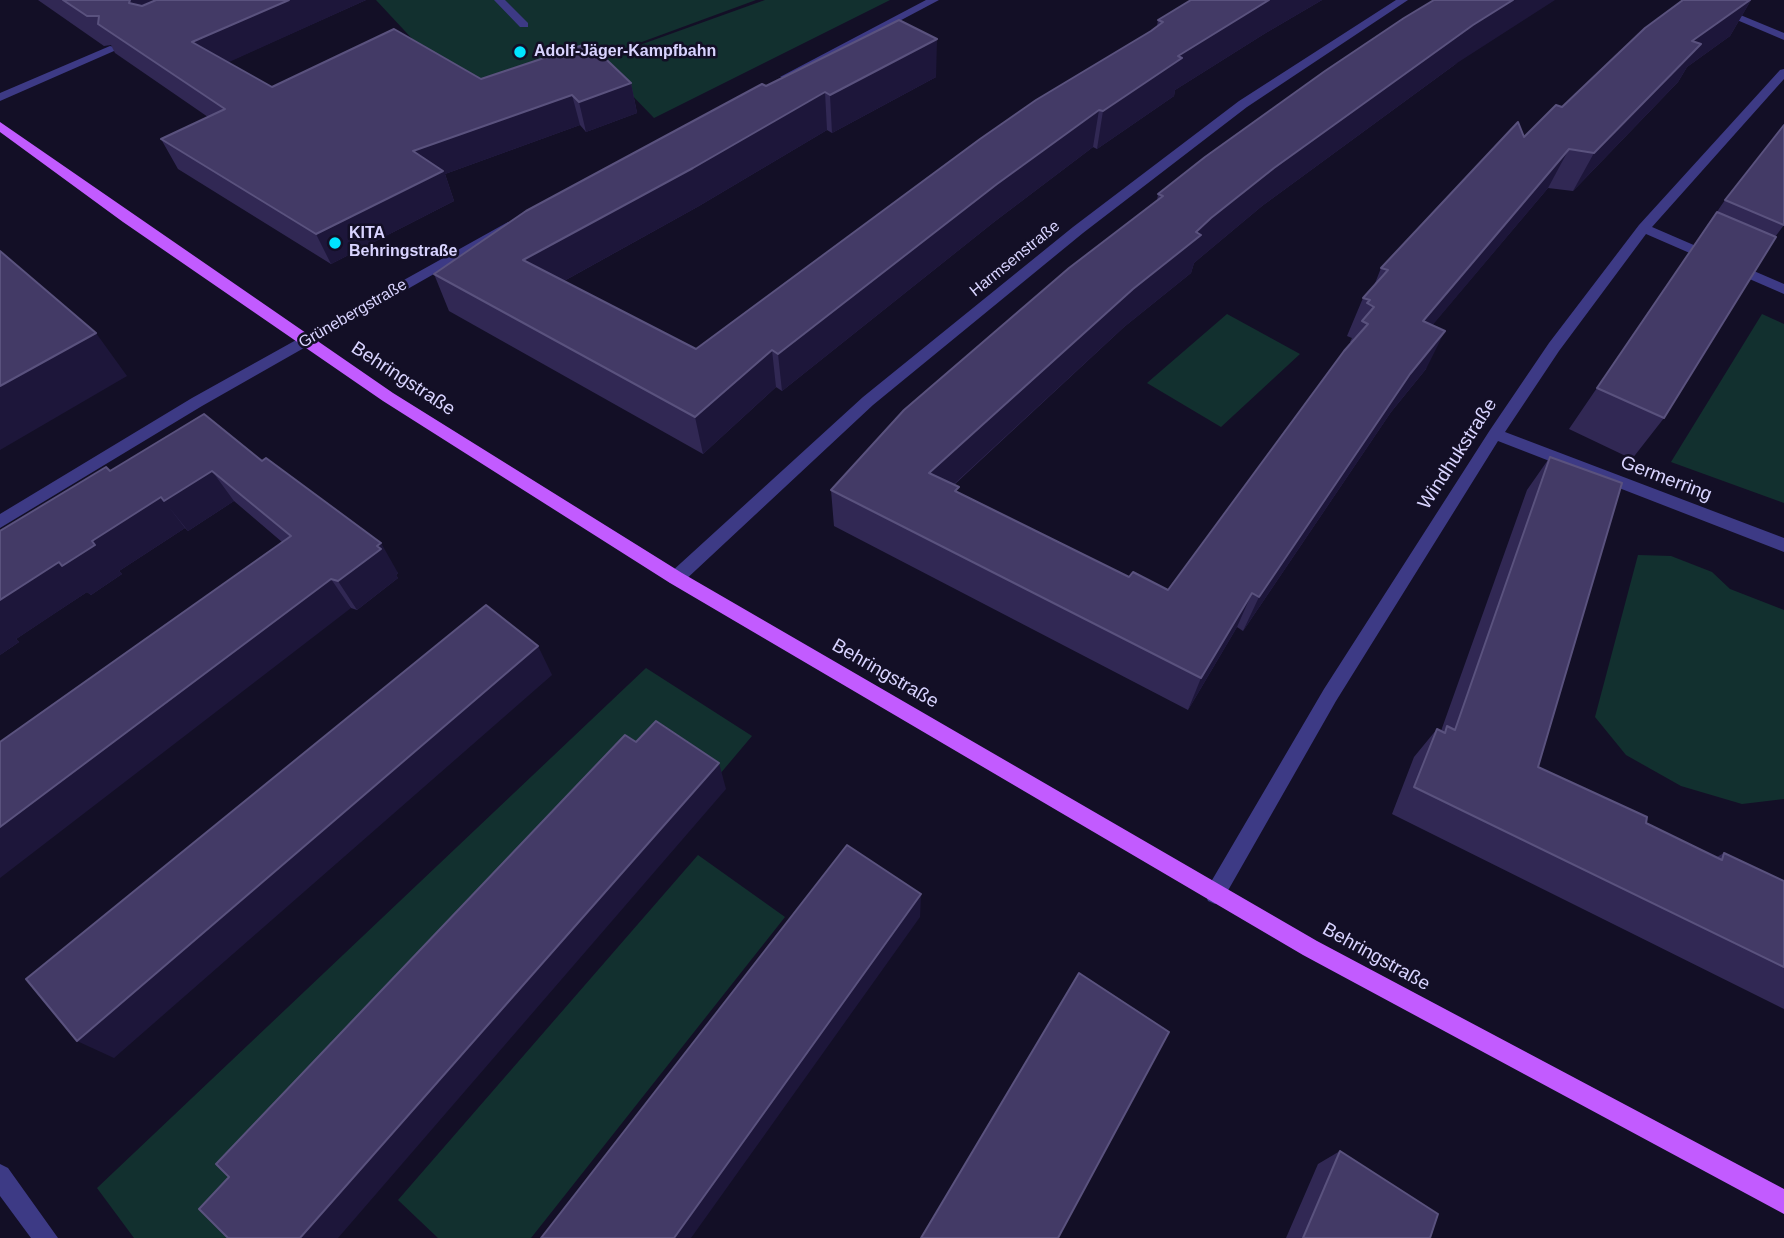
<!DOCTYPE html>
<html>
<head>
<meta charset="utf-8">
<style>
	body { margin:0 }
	canvas { display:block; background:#130f26 }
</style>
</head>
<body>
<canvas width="1784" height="1238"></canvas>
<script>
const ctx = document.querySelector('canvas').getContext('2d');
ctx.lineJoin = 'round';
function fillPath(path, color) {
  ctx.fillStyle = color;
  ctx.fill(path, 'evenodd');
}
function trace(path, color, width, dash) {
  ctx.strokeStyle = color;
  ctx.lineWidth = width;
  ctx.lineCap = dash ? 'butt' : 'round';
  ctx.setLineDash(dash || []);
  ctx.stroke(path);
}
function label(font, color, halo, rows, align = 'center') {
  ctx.font = font + ' Arial,sans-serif';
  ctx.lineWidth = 5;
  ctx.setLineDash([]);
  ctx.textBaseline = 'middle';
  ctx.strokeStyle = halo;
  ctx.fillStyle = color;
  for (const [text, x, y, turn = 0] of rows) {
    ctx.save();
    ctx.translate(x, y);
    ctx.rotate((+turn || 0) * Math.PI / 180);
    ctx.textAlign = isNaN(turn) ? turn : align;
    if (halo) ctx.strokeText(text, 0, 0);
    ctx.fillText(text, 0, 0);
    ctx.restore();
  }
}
const green = new Path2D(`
	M376 0H756L473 104Z
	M765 0H890L654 118 598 60Z
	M1227 314 1300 354 1221 427 1147 383Z
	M1762 314 1784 324V503L1671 462Z
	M1638 555 1671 556 1712 572 1730 589 1784 610V799L1742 804 1681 786 1626 755 1595 717Z
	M646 668 752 736 714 781 252 1238H134L97 1188Z
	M698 855 785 917 531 1238H438L398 1200Z`);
const minor = new Path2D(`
	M494 0H505L528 23V27H520Z
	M926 0H939L790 79 780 77Z
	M1396 0H1408L1247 107 1083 233 873 405 682 583H670L667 578 670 573 863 397 1073 227 1239 101Z
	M1690 0H1704L1784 33V40Z
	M110 46 114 47V51L0 101V93Z
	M1784 69V79L1652 227 1784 284V294L1646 234 1559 351 1505 432 1784 538V552L1498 441 1336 701 1222 901 1215 904 1208 901 1205 894 1208 887 1324 689 1490 430 1549 343 1639 225 1780 70Z
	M508 222 513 223V229L202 406 0 528V514L192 398Z
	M0 1164 8 1168 58 1238H31L0 1196Z`);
const major = new Path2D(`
	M0 122 393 393 682 573 1317 941 1784 1189V1214L1303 955 670 583 383 401 123 222 0 132Z`);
const wall = new Path2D(`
	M38 0H366L228 62 272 87 481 79 631 83 637 113 586 132 580 125 445 174 454 201 331 264 178 169 161 139 208 117 115 53 111 45 104 46Z
	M1191 0H1322L1264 34 1175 90 1174 96 1097 149 1093 147 994 222 782 391 776 387 703 454 449 311 434 274 766 86 936 77 832 133 827 130 699 206 564 281 696 349 1157 26 1158 20Z
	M1683 0H1751L1730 36 1687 67 1678 82 1573 191 1548 188 1432 325 1426 369 1391 412 1243 631 1237 627 1188 710 834 526 831 490 1157 201 1158 194 1457 63 1262 206 1201 257 1194 263 1191 273 1124 327 954 485 958 493 1129 577 1168 590 1352 342H1350L1352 338 1347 336 1363 298 1374 286 1381 268 1524 137 1562 107Z
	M1725 200 1784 225 1775 237 1664 418 1632 459 1569 429Z
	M204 414 398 573 396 575 398 578 357 610 351 608 282 542 234 501 188 531 185 528 119 571 122 574 91 595 87 592 52 615 16 639 19 642 0 655 110 471Z
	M1550 457 1538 767 1646 823 1717 857 1724 853 1784 881V1009L1392 814 1414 757 1437 729 1441 731 1527 490Z
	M1340 1151 1430 1238H1286L1318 1164Z`);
const shadedWall = new Path2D(`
	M130 0H210L146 29 129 3Z
	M289 0H366L207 72 192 42Z
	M1269 0H1322L1264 34 1175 90 1174 96 1097 149 1103 111 1178 56Z
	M1513 0H1555L1457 63 1262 206 1201 257 1194 263 1191 273 1124 327 927 509 929 473 1211 218 1274 168 1473 25Z
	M1750 0H1751L1730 36 1687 67 1678 82 1573 191 1594 153 1692 41Z
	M937 39 936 77 832 133 830 95Z
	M631 83 637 113 586 132 579 102Z
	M825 92 827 130 699 206 535 297 523 260Z
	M572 95 580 125 445 174 454 201 331 264 316 234 413 151Z
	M1099 110 1093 147 994 222 782 391 778 354 997 184Z
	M1569 149 1548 188 1404 359 1423 321Z
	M1445 331 1426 369 1391 412 1243 631 1259 597 1410 374Z
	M96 333 127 376 0 450V386Z
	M772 350 776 387 703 454 695 417Z
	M212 471 234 501 188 531 164 501Z
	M161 497 185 528 119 571 122 574 91 595 87 592 16 639 19 642 0 655V600Z
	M381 543 398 573 396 575 398 578 357 610 338 581Z
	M331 579 351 608 0 878V827Z
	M1252 593 1237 627 1188 710 1201 678Z
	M538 646 552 675 114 1058 77 1041Z
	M719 763 726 789 338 1238H300Z
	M921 894 920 917 691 1238H674Z`);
const building = new Path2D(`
	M63 0H130L129 3 142 6 156 0H289L192 42 272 87 394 29 481 79 589 43 631 83 579 102 572 95 413 151 443 171 316 234 161 139 225 109 98 24 99 16H87Z
	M1191 0H1269L1178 56 1182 58 1103 111 1099 110 997 184 778 354 772 350 695 417 434 274 526 211 762 84 766 86 899 20 937 39 830 95 825 92 693 168 523 260 696 349 980 139 1036 100 1151 31 1163 22 1158 20Z
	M1434 0H1513L1473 25 1274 168 1211 218 1196 232 1201 235 1133 289 929 473 959 487 955 491 1129 577 1133 572 1168 590 1344 351 1368 324 1362 321 1374 307 1367 303 1370 300 1363 298 1388 270 1381 268 1518 122 1524 137 1556 105 1562 107 1645 28 1683 0H1750L1692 41 1701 44 1594 153 1569 149 1423 321 1445 331 1410 374 1259 597 1252 593 1201 678 831 490 904 410 1069 268 1163 196 1158 194 1205 157 1325 71 1404 18Z
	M1784 125V225L1725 200Z
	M1717 212 1776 237 1664 418 1597 388Z
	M0 251 96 333 0 386Z
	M204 414 262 461 266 458 381 543 377 546 381 549 338 581 331 579 0 827V742L291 536 212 471 164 501 161 497 92 541 95 545 62 566 59 562 0 600V531L106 467 110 471Z
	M1550 457 1622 483 1538 767 1647 817 1646 823 1722 860 1724 853 1784 881V967L1414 787 1437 729 1445 733 1447 726 1455 730Z
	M486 605 538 646 77 1041 26 979Z
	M656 721 719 763 300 1238H228L199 1209 229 1177 216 1164 625 735 636 742Z
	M847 845 921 894 674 1238H541Z
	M1079 973 1169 1032 1058 1238H921Z
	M1340 1151 1438 1214 1430 1238H1303Z`);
const markers = [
	[520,52,7,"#00e5ff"],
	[335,243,7,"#00e5ff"]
];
const farPoinames = [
	["Adolf-Jäger-Kampfbahn",534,52],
	["KITA",349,234],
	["Behringstraße",349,252]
];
const farStreetnames = [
	["Harmsenstraße",1015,259,-39],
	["Grünebergstraße",353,314,-30]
];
const streetNames = [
	["Behringstraße",403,379,33],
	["Windhukstraße",1458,454,-57],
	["Germerring",1666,479,21],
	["Behringstraße",885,674,30],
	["Behringstraße",1376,957,29]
];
fillPath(green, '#12302f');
fillPath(minor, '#3d3a85');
fillPath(major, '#c25bff');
fillPath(wall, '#312854');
fillPath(shadedWall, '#1d163a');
fillPath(building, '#433a66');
trace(building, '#5a527e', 2);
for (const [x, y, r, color] of markers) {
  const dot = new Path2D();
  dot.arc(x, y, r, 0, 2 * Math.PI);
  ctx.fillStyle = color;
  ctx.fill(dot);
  trace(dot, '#130f26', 2.5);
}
label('bold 16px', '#d9d4ff', '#130f26', farPoinames, 'left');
label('16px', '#d9d4ff', '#130f26', farStreetnames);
label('19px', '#d9d4ff', '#130f26', streetNames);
</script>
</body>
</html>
